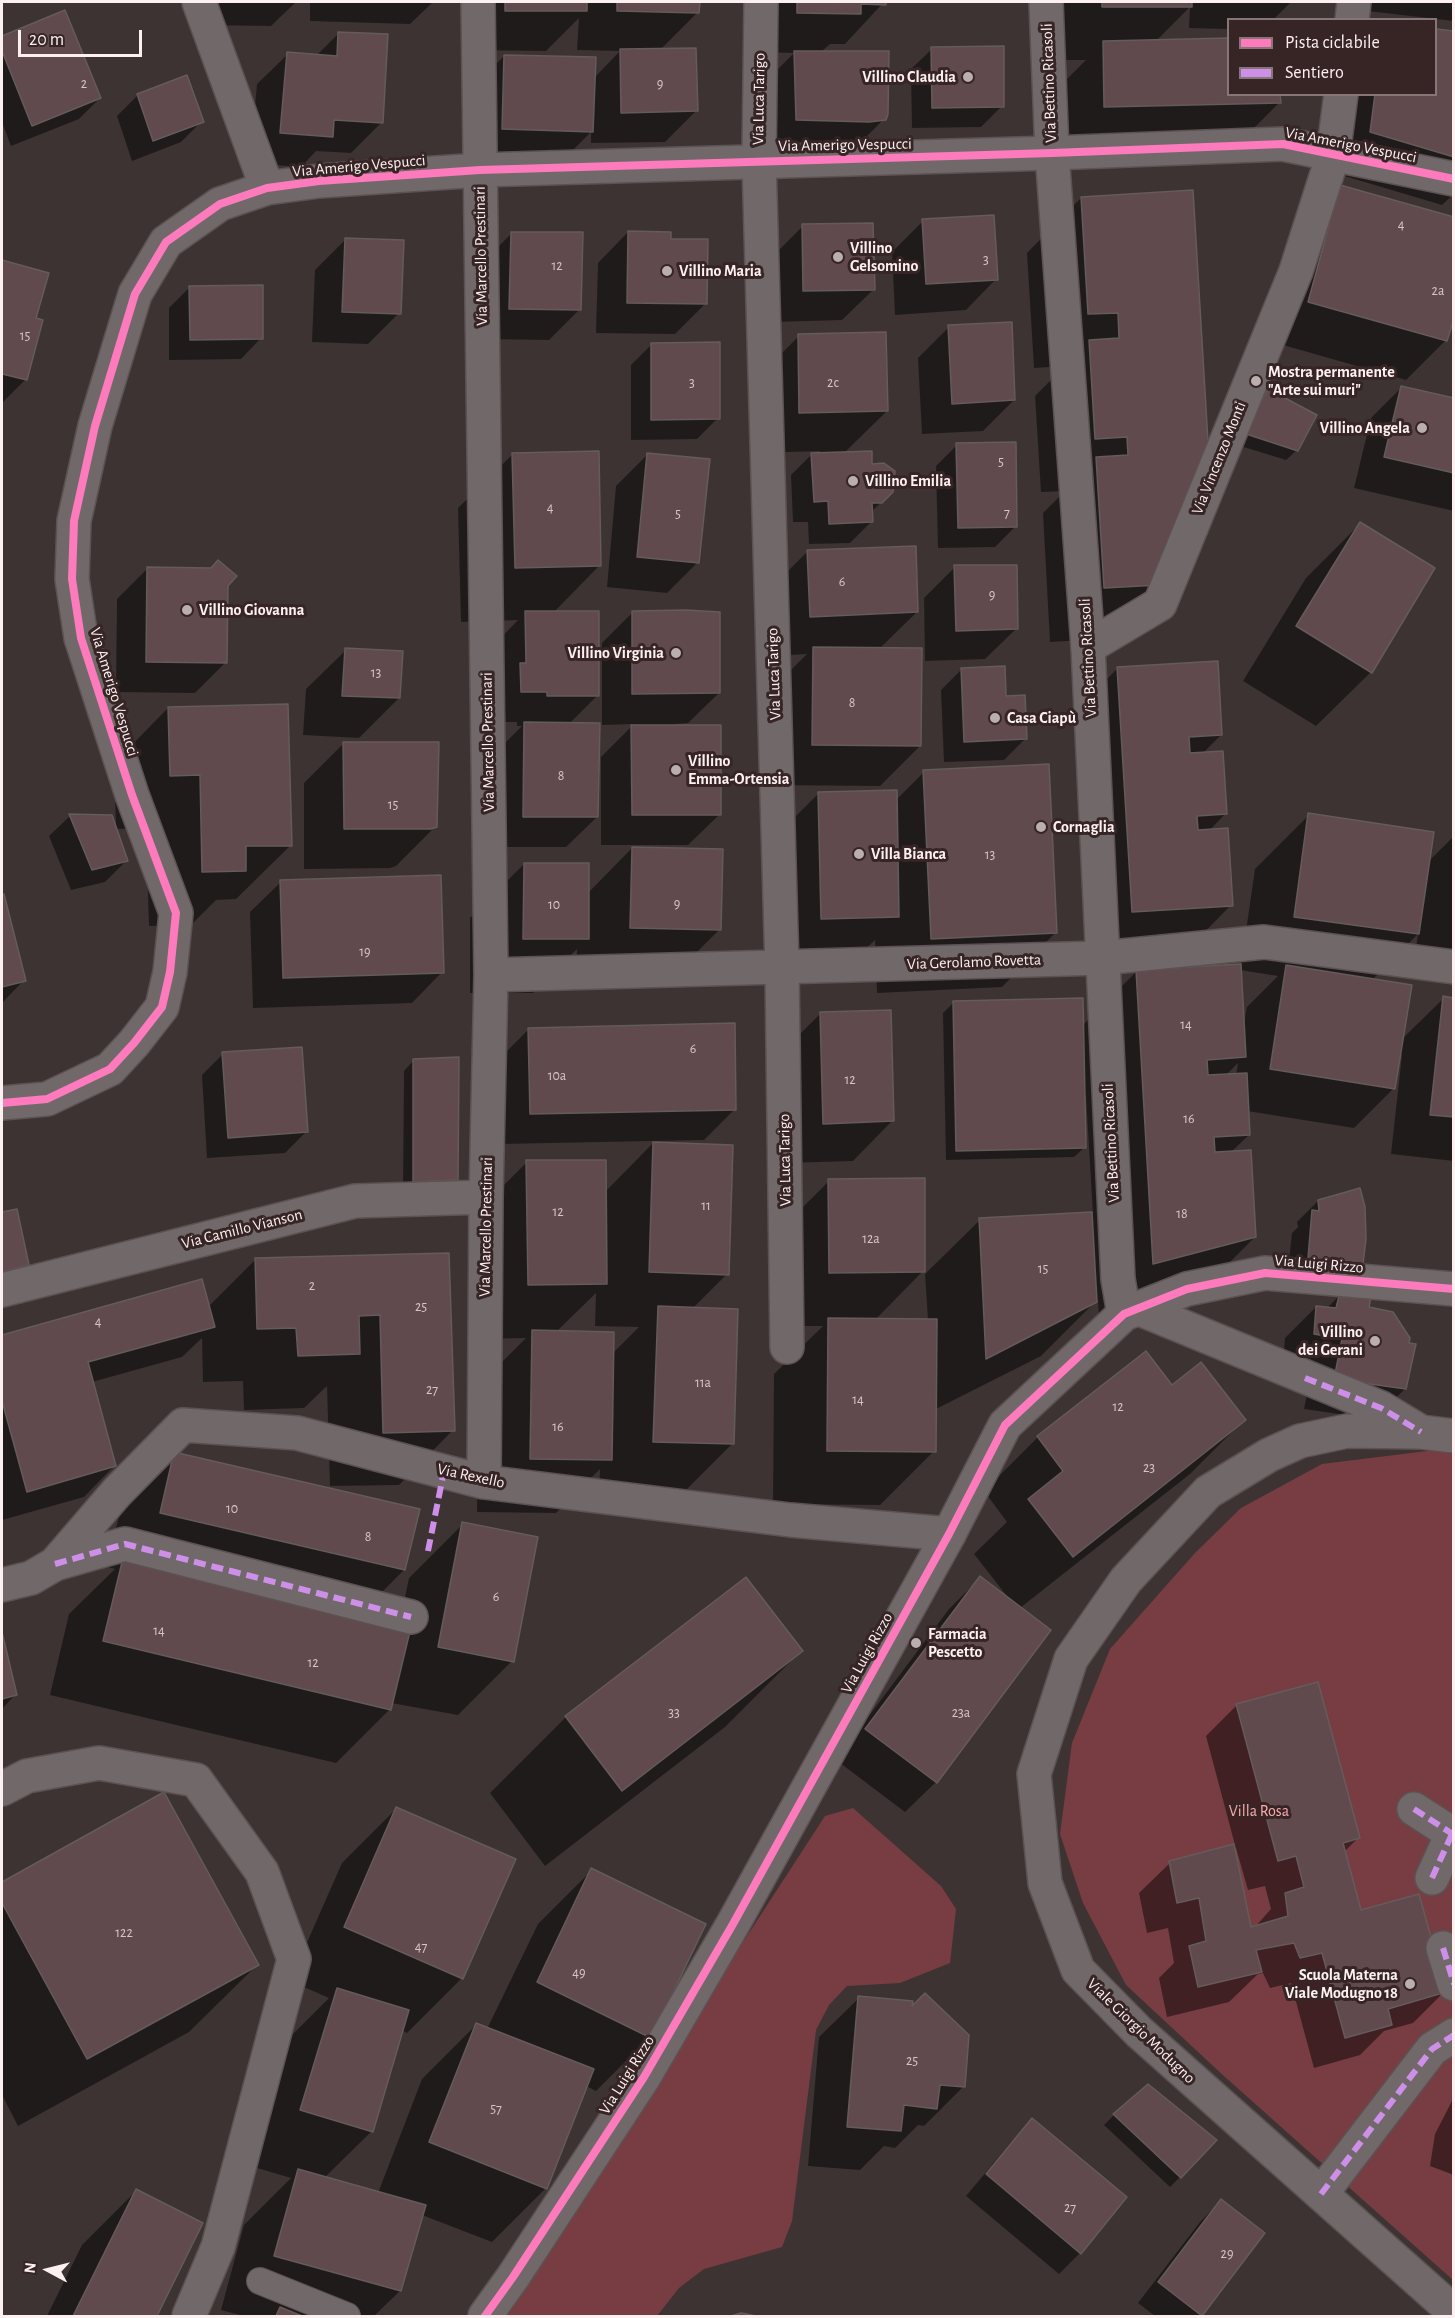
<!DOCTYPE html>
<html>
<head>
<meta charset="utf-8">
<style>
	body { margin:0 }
	#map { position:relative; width:1455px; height:2318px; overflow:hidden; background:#3d3333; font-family:"Alegreya Sans",sans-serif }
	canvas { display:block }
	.frame { position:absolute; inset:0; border:3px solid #fdf0f0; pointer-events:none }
	.legend { position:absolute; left:1227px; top:18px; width:210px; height:78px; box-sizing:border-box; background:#372526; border:2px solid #867677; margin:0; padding:8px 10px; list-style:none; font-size:18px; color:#fdf0f0 }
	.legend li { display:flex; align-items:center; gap:12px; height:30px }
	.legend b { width:30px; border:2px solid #867677 }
	.north { position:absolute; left:18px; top:2240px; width:60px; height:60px; -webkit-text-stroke:4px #372526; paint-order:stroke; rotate:277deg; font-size:16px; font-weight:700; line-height:24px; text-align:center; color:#fdf0f0 }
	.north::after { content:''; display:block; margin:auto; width:21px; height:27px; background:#fdf0f0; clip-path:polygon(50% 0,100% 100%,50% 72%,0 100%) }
	.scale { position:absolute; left:18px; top:30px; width:124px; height:27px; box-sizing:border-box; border:3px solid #fdf0f0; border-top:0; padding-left:8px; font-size:18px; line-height:21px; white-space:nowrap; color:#fdf0f0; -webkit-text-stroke:4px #372526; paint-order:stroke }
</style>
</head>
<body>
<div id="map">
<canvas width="1455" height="2318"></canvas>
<div class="frame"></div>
<ul class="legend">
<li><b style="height:8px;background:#fd7abc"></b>Pista ciclabile</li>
<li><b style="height:8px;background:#ce8fe9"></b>Sentiero</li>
</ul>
<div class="north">N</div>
<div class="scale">20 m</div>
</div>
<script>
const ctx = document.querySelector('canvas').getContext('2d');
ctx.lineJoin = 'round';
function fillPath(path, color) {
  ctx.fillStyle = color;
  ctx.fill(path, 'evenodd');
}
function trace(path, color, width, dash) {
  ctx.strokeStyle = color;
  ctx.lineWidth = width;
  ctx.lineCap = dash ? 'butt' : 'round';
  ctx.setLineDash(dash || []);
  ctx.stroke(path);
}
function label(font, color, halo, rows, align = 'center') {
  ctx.font = font + ' "Alegreya Sans",sans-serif';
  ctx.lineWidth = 6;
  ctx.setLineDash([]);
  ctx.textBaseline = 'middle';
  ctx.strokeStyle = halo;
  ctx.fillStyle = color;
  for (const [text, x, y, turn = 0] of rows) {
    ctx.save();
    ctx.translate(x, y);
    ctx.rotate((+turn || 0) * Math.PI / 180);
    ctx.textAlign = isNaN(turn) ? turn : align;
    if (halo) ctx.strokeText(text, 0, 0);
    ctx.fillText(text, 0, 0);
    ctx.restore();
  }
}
const green = new Path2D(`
	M1435 1450 1453 1454V2280L1225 2077 1126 1985 1083 1903 1060 1834 1072 1743 1110 1649 1195 1553 1241 1508 1322 1464Z
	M853 1808 941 1886 956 1909 950 1963 900 1983 847 1986 829 2005 816 2030 792 2221 782 2247 704 2269 679 2288 657 2316H500L825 1816Z`);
const shadow = new Path2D(`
	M193 2H296L271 26 203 25Z
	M310 2H433L410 24 310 21Z
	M466 2H698V12L660 50 696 111 665 142 591 143V132L561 162 471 160 473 87 504 56 594 78 620 51 577 50 579 18 546 51 466 50Z
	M759 2H884L845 44H830L821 52 884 119 853 150 765 151 764 83 794 53 758 52Z
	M1049 2H1291L1273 20H1228V29L1189 28 1190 7 1156 41 1228 40V94L1279 103 1239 143 1065 146 1064 82 1086 60H1048Z
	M1351 2H1454V21L1350 9Z
	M65 12 100 98 79 119 11 146 2 122V38Z
	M1436 30 1454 33V194L1442 205 1331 172 1341 94H1436Z
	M339 33 382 122 351 153 316 151 301 167 250 163 257 84 288 54 316 56Z
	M932 49 1002 106 981 127 912 128 911 69Z
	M138 95 202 121 181 142 132 161 117 116Z
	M1341 187 1446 340 1406 380 1269 341Z
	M1192 192 1157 584 1103 639 1050 642 1043 513 1065 491 1041 492 1035 396 1065 366 1034 368 1027 253 1081 198Z
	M923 221 996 279 966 310 895 315 892 252Z
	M803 226 873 290 842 320 773 322 772 257Z
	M628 232 669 240 706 303 675 334 596 333 598 263Z
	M512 233 580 309 549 340 479 339 481 264Z
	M346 239 399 313 368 344 312 342 315 270Z
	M2 261 47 274 34 319 26 379 2 403Z
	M190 287 261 338 241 359 169 360V308Z
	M949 327 1014 400 983 431 922 434 918 358Z
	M799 336 887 411 844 453 871 465 892 492 871 512V522L850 543 809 544 808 522H793L791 475 812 454H821L820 451 760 453 759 376Z
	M652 344 718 418 697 439 631 440V365Z
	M1402 387 1453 399 1454 396V511L1354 488 1371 418Z
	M1268 391 1297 450 1286 460 1234 444 1258 401Z
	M957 445 1016 526 995 547 938 548 936 466Z
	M513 454 600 565 553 613 598 695 569 724 597 817 566 847H493L494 754 522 726H517V722H491L495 644 518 620 461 622 458 508Z
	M647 455 698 562 667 593 607 587 616 486Z
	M1360 524 1371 672 1316 726 1243 681 1306 578Z
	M808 551 917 612 879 649 920 746 880 786 773 785V688L807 654 771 656 768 591Z
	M955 567 1016 629 985 659 925 661 924 598Z
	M148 568 227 585 226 662 195 693 116 692 117 599Z
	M633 612 719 693 688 723 675 724 719 815 688 845H601V757L634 724 602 725V643Z
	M346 650 399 698 359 738 303 735 306 689Z
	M1118 668 1221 735 1202 754 1226 813 1209 831 1231 905 1192 945 1092 951 1078 708Z
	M962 669 1005 697 1025 739 1004 760 944 762 941 690Z
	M168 708 291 845 236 899 216 900 191 925 149 926 146 828 116 829 126 861 105 882 71 890 49 836 70 816 116 827 114 763Z
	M344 743 436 826 396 866 390 868 304 869V783Z
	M924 772 1056 932 1002 987 877 993 875 940 858 956 782 958 779 833 819 793 896 800Z
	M1309 815 1428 862 1454 836V984L1412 979 1418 934 1372 980 1401 1040 1444 998 1454 999V1161L1391 1154 1402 1055H1399L1394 1088 1354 1128 1247 1111 1249 1135 1230 1153 1255 1237 1201 1291 1099 1317 1098 1299 1041 1356 934 1410V1451L880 1505 773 1504 774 1374 823 1326H776L775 1235 829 1181 923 1271 875 1320H928L925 1274 980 1220 1093 1214 1086 1096H1083L1085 1147 1074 1157 946 1160 943 1013 953 1003 1082 1026 1136 972 1241 966 1255 869ZM1240 970 1278 976 1247 1007 1244 1023ZM1238 1063 1236 1075H1226Z
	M632 848 719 930 665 984 576 981 577 949 533 993H470V918L524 864 588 893Z
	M281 882 442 972 412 1003 253 1008 250 912Z
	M3 896 24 980 2 1003V896Z
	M821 1013 892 1121 853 1161 784 1163 781 1053Z
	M529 1029 735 1109 704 1140 500 1144 498 1060Z
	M223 1054 306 1132 285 1153 207 1158 202 1075Z
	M414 1060 457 1179 447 1190 403 1192 404 1071Z
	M655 1141 727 1274 692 1309 732 1444 678 1498 599 1496 600 1469 556 1513 477 1512 478 1386 526 1338 474 1339 473 1216 527 1162 605 1192ZM596 1293 595 1326 639 1327 612 1354 556 1332Z
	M1318 1201 1361 1263 1340 1284 1287 1279 1292 1233 1298 1227 1297 1222Z
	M15 1211 28 1265 2 1291V1214Z
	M448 1254 453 1430 399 1485 330 1486 327 1386 304 1408 244 1410 243 1381 203 1382 202 1338 182 1357 92 1382 114 1466 84 1497 2 1520V1337L201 1281 208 1307 255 1260Z
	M1341 1294 1367 1308 1405 1389 1374 1419 1304 1409 1312 1370 1283 1365 1285 1338 1316 1307 1326 1309Z
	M1146 1353 1172 1387 1244 1420 1190 1474 1020 1608 936 1782 905 1812 836 1760 949 1609 980 1578 1010 1600 974 1554 1007 1522 984 1491 1038 1437Z
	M175 1453 404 1570 358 1616 399 1626 409 1578 463 1524 512 1661 458 1715 391 1703 390 1709 336 1763 50 1695 69 1614 115 1569 107 1567 121 1507Z
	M746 1579 801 1651 725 1727 545 1866 490 1793 566 1717Z
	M2 1638 15 1695 2 1709Z
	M1237 1705 1358 1838 1344 1852 1360 1912 1444 1992 1413 2023 1384 2031 1360 2055 1314 2068 1291 1983 1270 1988 1263 1973 1258 1974 1229 2002 1167 2017 1159 1978 1174 1963 1168 1928 1147 1933 1139 1893 1170 1863 1235 1845 1206 1736ZM1236 1848 1248 1890 1265 1886 1271 1909 1255 1927 1249 1929 1234 1849Z
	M163 1794 257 1965 189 2032 18 2126 2 2095V1884Z
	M396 1809 514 1860 461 1979 407 2033 402 2030 372 2131 324 2178 378 2193 422 2079 476 2025 487 2029 538 1924 592 1870 650 2037 596 2091 586 2086 546 2188 492 2242 422 2215 400 2291 374 2316H244L221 2310 244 2225 291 2178 247 2165 283 2044 329 1998 290 1981 342 1863Z
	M859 1998 910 2010 964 2086 924 2126 918 2125 895 2148 884 2146 860 2170 808 2166 819 2037Z
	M1454 2097V2175L1430 2166 1435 2134Z
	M1114 2115 1180 2177 1170 2187 1104 2125Z
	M1033 2120 1080 2253 1059 2274 966 2196 1012 2141Z
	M136 2191 201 2223 155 2316H47L82 2245Z
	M1221 2201 1201 2315 1199 2316H1155L1138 2303 1200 2222Z`);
const building = new Path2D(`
	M505 2H587V11H505Z
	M617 2H700L699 13 617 11Z
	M797 2H886V5L861 4V14L797 13Z
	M1102 2H1192V7H1102Z
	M65 10 101 98 32 126 2 51V36Z
	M1436 29 1454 31V157L1370 132 1375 94H1436Z
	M338 32 388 34 383 123 334 120 333 137 280 133 287 52 337 56Z
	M1228 38V94H1280L1281 103 1104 107 1103 41Z
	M1004 46V107L932 108 931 47Z
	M696 48 698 111 621 113 620 49Z
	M794 51H889L888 114 886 120 869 122 796 120Z
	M504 55 596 57 593 132 502 129Z
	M187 75 204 122 153 141 137 94Z
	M1340 185 1454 217V319L1447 341 1308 302Z
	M1193 190 1210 475 1159 585 1104 588 1096 457 1128 455 1127 437 1095 439 1089 340 1119 338 1118 313 1088 314 1081 197Z
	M994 215 998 280 926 284 922 219Z
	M873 223 875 290 803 291 802 224Z
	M628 231 671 232V239H708L707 304 627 303Z
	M511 232H583L581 310 509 309Z
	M345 238 404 240 401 314 342 312Z
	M2 260 49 273 36 318 43 320 27 380 2 374Z
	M263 285V339L190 340 189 286Z
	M1012 322 1015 400 952 404 948 325Z
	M886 332 888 411 799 413 798 334Z
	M720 342V419L651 420V343Z
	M1401 386 1454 398V473L1384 457Z
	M1268 389 1317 415 1298 451 1243 433Z
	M1016 442 1017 527 958 528 956 443Z
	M599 451 601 566 515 568 512 453Z
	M872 451V464L884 463 895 471 893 492 882 503H872L873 522 829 524 828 501 814 502 811 453Z
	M647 453 710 459 699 563 637 557Z
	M1360 522 1435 568 1372 673 1296 626Z
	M916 546 918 612 810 617 807 550Z
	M218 560 237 576 228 586 227 663 146 662 147 567 211 568Z
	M954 565H1017L1018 629 956 631Z
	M686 610 720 612V693L632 694V611Z
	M525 611H599V696H547V692H521L520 663H526Z
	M813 647 922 648 921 746 812 745Z
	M345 648 403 651 400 698 342 696Z
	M1218 661 1222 735 1189 737 1190 753 1223 751 1227 814 1197 816 1198 830 1228 828 1233 906 1132 912 1117 667Z
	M1005 666 1006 696 1025 695 1027 739 964 742 961 668Z
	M288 704 292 846H246V871L202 872 200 775 170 776 168 707Z
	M524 722 600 723 598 817H523Z
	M631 725H721V815H632Z
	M343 742H439L437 827 431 829H344Z
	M1049 764 1057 933 931 939 923 770Z
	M897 790 899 917 821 919 818 792Z
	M1308 813 1434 832 1419 934 1294 917Z
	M69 814 112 815 128 861 92 870Z
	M632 847 723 849 721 930 630 928Z
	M524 863H589V939H523Z
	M441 875 444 973 283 978 280 880Z
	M4 894 26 981 2 987V895Z
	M1241 964 1246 1057 1207 1060 1208 1075 1247 1073 1250 1135 1214 1137 1215 1152 1251 1150 1256 1237 1153 1264 1136 970Z
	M1286 965 1412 985 1395 1089 1270 1069Z
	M1443 996 1454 998V1117L1430 1115Z
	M1083 998 1086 1148 956 1151 953 1001Z
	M891 1010 894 1121 823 1124 820 1012Z
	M735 1023 736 1110 530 1114 528 1028Z
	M302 1047 308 1132 228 1138 222 1052Z
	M459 1057 458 1180 413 1182V1059Z
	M653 1142 733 1145 729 1275 649 1272Z
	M526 1160H606L607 1284 528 1285Z
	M925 1178V1272L829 1273 828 1179Z
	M1360 1188 1365 1207 1366 1239 1363 1264 1308 1258 1312 1210 1319 1211 1318 1200Z
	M17 1209 29 1265 2 1272V1212Z
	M1092 1212 1097 1302 986 1359 979 1218Z
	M449 1253 455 1431 383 1433 380 1315 359 1316 360 1354 298 1356 296 1328 257 1329 255 1258Z
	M202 1279 215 1327 88 1362 116 1466 27 1492 2 1401V1335Z
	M1340 1292 1371 1297 1369 1307 1393 1312 1410 1338 1409 1343 1416 1344 1406 1389 1334 1379 1342 1339 1314 1334 1316 1306 1336 1308Z
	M658 1306 738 1309 734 1444 653 1442Z
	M828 1318 937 1319 936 1452 827 1451Z
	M532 1330 614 1332 612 1460 530 1459Z
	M1146 1351 1172 1385 1201 1362 1246 1420 1073 1557 1028 1499 1063 1471 1037 1436Z
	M174 1452 420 1509 405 1570 160 1513Z
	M462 1522 538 1537 514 1662 438 1647Z
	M123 1558 411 1627 391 1710 103 1641Z
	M980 1576 1051 1630 937 1783 865 1729Z
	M746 1577 803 1651 622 1791 565 1716Z
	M2 1632 17 1695 2 1699Z
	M1318 1682 1360 1838 1343 1843 1361 1910 1419 1894 1446 1992 1388 2009 1392 2025 1345 2038 1322 1953 1300 1958 1294 1943 1256 1950 1262 1972 1198 1987 1189 1946 1206 1941 1199 1898 1177 1903 1169 1861 1234 1844 1251 1927 1288 1916 1285 1893 1304 1887 1296 1856 1278 1861 1236 1704Z
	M164 1792 259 1965 87 2059 2 1903V1882Z
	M396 1807 516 1859 463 1979 344 1927Z
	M591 1868 706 1924 651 2038 537 1982Z
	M337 1988 409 2010 373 2132 300 2110Z
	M925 1993 969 2035 965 2087 940 2085 937 2109 904 2105 901 2131 847 2127 858 1996 913 2001 912 2006Z
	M476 2023 594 2069 547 2189 429 2142Z
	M1148 2084 1217 2140 1181 2178 1113 2114Z
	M1032 2118 1127 2197 1081 2254 986 2174Z
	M298 2169 426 2205 401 2291 274 2256Z
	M136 2189 203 2223 157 2316H73Z
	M1221 2199 1265 2233 1202 2316 1158 2282Z
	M280 2307 302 2316H276Z
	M741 2313 747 2314 755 2316H731Z`);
const lane = new Path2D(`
	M260 2281 347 2316`);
const street = new Path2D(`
	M199 2 267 188
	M478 2 491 975 486 1197 484 1482
	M761 2 759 161 782 968 787 1347
	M1352 20 1354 2
	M1088 647 1160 604 1296 271 1333 155 1341 94
	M491 975 1102 958
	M2 1103 47 1099 110 1069 134 1043 162 1007 170 972 176 913 132 795 81 638 72 579 74 521 95 426 135 294 166 242 220 204 267 188 319 181 480 170 1052 153 1283 144 1454 179
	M2 1290 355 1201 486 1197
	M1140 1309 1381 1408 1421 1432
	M1454 1436 1421 1432 1347 1431 1300 1441 1269 1455 1208 1492 1126 1580 1071 1659 1034 1774 1045 1883 1078 1970 1139 2032 1454 2312
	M55 1564 125 1544 411 1617
	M2 1585 31 1578 55 1564 117 1492 183 1425 297 1433 484 1482 790 1520 949 1534
	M2 1789 27 1776 99 1763 196 1780 262 1872 294 1959 218 2247 189 2316
	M1414 1809 1454 1835
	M1432 1878 1452 1834
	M1443 1948 1454 1984
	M1321 2194 1432 2049 1454 2035`);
const secondary = new Path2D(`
	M1046 2 1052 153 1088 647 1118 1279 1124 1314
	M1102 958 1264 942 1454 967
	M485 2316 513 2277 644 2077 733 1924 949 1534 1005 1425 1124 1314 1187 1289 1265 1273 1454 1289`);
const quiet = new Path2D(`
	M1305 1378 1381 1408 1421 1432
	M428 1551 444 1471
	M55 1564 125 1544 411 1617
	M1414 1809 1454 1835
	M1432 1878 1452 1834
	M1443 1948 1454 1984
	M1321 2194 1432 2049 1454 2035`);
const cycleway = new Path2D(`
	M2 1103 47 1099 110 1069 134 1043 162 1007 170 972 176 913 132 795 81 638 72 579 74 521 95 426 135 294 166 242 220 204 267 188 319 181 480 170 1052 153 1283 144 1454 179
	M485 2316 513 2277 644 2077 733 1924 949 1534 1005 1425 1124 1314 1187 1289 1265 1273 1454 1289`);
const markers = [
	[968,77,6,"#baaeae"],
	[838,257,6,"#baaeae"],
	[667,271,6,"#baaeae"],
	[1256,381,6,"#baaeae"],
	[1422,428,6,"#baaeae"],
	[853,481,6,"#baaeae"],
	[187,610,6,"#baaeae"],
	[676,653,6,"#baaeae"],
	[995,718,6,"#baaeae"],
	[676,770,6,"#baaeae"],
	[1041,827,6,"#baaeae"],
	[859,854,6,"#baaeae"],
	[1375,1341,6,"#baaeae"],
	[916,1643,6,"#baaeae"],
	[1410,1984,6,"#baaeae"]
];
const numberNames = [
	["2",84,84],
	["9",660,84],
	["4",1401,225],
	["3",986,260],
	["12",557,266],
	["2a",1438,291],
	["15",25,336],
	["3",692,383],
	["2c",833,383],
	["5",1001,462],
	["4",550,508],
	["7",1007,513],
	["5",678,514],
	["6",842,582],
	["9",992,595],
	["13",376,673],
	["8",852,703],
	["8",561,776],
	["15",393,805],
	["13",990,855],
	["9",677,904],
	["10",554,905],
	["19",365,952],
	["14",1186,1025],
	["6",693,1049],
	["10a",557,1076],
	["12",850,1080],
	["16",1189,1119],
	["11",706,1206],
	["12",558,1212],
	["18",1182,1214],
	["12a",871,1239],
	["15",1043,1269],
	["2",312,1286],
	["25",421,1307],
	["4",98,1322],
	["11a",703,1383],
	["27",432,1390],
	["14",858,1400],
	["12",1118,1407],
	["16",558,1427],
	["23",1149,1468],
	["10",232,1509],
	["8",368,1537],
	["6",496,1597],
	["14",159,1631],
	["12",313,1663],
	["33",674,1713],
	["23a",961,1713],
	["122",124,1933],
	["47",421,1947],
	["49",579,1973],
	["25",912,2061],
	["57",496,2109],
	["27",1070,2208],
	["29",1227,2254]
];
const poiNames = [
	["Villino Claudia",956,77,"right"],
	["Villino",850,248],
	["Gelsomino",850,266],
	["Villino Maria",679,271],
	["Mostra permanente",1268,372],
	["\"Arte sui muri\"",1268,390],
	["Villino Angela",1410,428,"right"],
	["Villino Emilia",865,481],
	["Villino Giovanna",199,610],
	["Villino Virginia",664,653,"right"],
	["Casa Ciapù",1007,718],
	["Villino",688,761],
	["Emma-Ortensia",688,779],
	["Cornaglia",1053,827],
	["Villa Bianca",871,854],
	["Villino",1363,1332,"right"],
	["dei Gerani",1363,1350,"right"],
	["Farmacia",928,1634],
	["Pescetto",928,1652],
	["Scuola Materna",1398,1975,"right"],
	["Viale Modugno 18",1398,1993,"right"]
];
const streetNames = [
	["Via Bettino Ricasoli",1049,83,-92],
	["Via Luca Tarigo",759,99,-89],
	["Via Amerigo Vespucci",845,145,-1],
	["Via Amerigo Vespucci",1351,145,11],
	["Via Amerigo Vespucci",359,166,-5],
	["Via Marcello Prestinari",481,256,-91],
	["Via Vincenzo Monti",1219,458,-68],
	["Via Bettino Ricasoli",1088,658,-93],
	["Via Luca Tarigo",774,674,-92],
	["Via Amerigo Vespucci",114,692,73],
	["Via Marcello Prestinari",488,742,-91],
	["Via Gerolamo Rovetta",974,962,-2],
	["Via Bettino Ricasoli",1111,1143,-93],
	["Via Luca Tarigo",785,1160,-91],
	["Via Marcello Prestinari",486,1227,-89],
	["Via Camillo Vianson",242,1229,-14],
	["Via Luigi Rizzo",1319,1264,5],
	["Via Rexello",471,1476,12],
	["Via Luigi Rizzo",867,1653,-61],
	["Viale Giorgio Modugno",1141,2031,44],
	["Via Luigi Rizzo",627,2075,-58]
];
const parkNames = [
	["Villa Rosa",1259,1811]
];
fillPath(green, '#783d42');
fillPath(shadow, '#0007');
fillPath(building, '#604a4d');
trace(building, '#645b5b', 1.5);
trace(lane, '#5c5253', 28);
trace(street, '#5c5253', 36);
trace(secondary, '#5c5253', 36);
trace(lane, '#716969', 26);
trace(street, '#716969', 33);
trace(secondary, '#716969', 33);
trace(quiet, '#ce8fe9', 6, [12, 6]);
trace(cycleway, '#fd7abc', 8);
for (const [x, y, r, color] of markers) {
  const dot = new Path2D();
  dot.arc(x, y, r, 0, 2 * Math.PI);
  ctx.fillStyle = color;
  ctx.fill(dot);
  trace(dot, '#372526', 2);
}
label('14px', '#d6c6c7', null, numberNames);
label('bold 16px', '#fdf0f0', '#372526', poiNames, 'left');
label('16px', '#fdf0f0', '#372526', streetNames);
label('16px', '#fbaaad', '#372526', parkNames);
</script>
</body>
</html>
